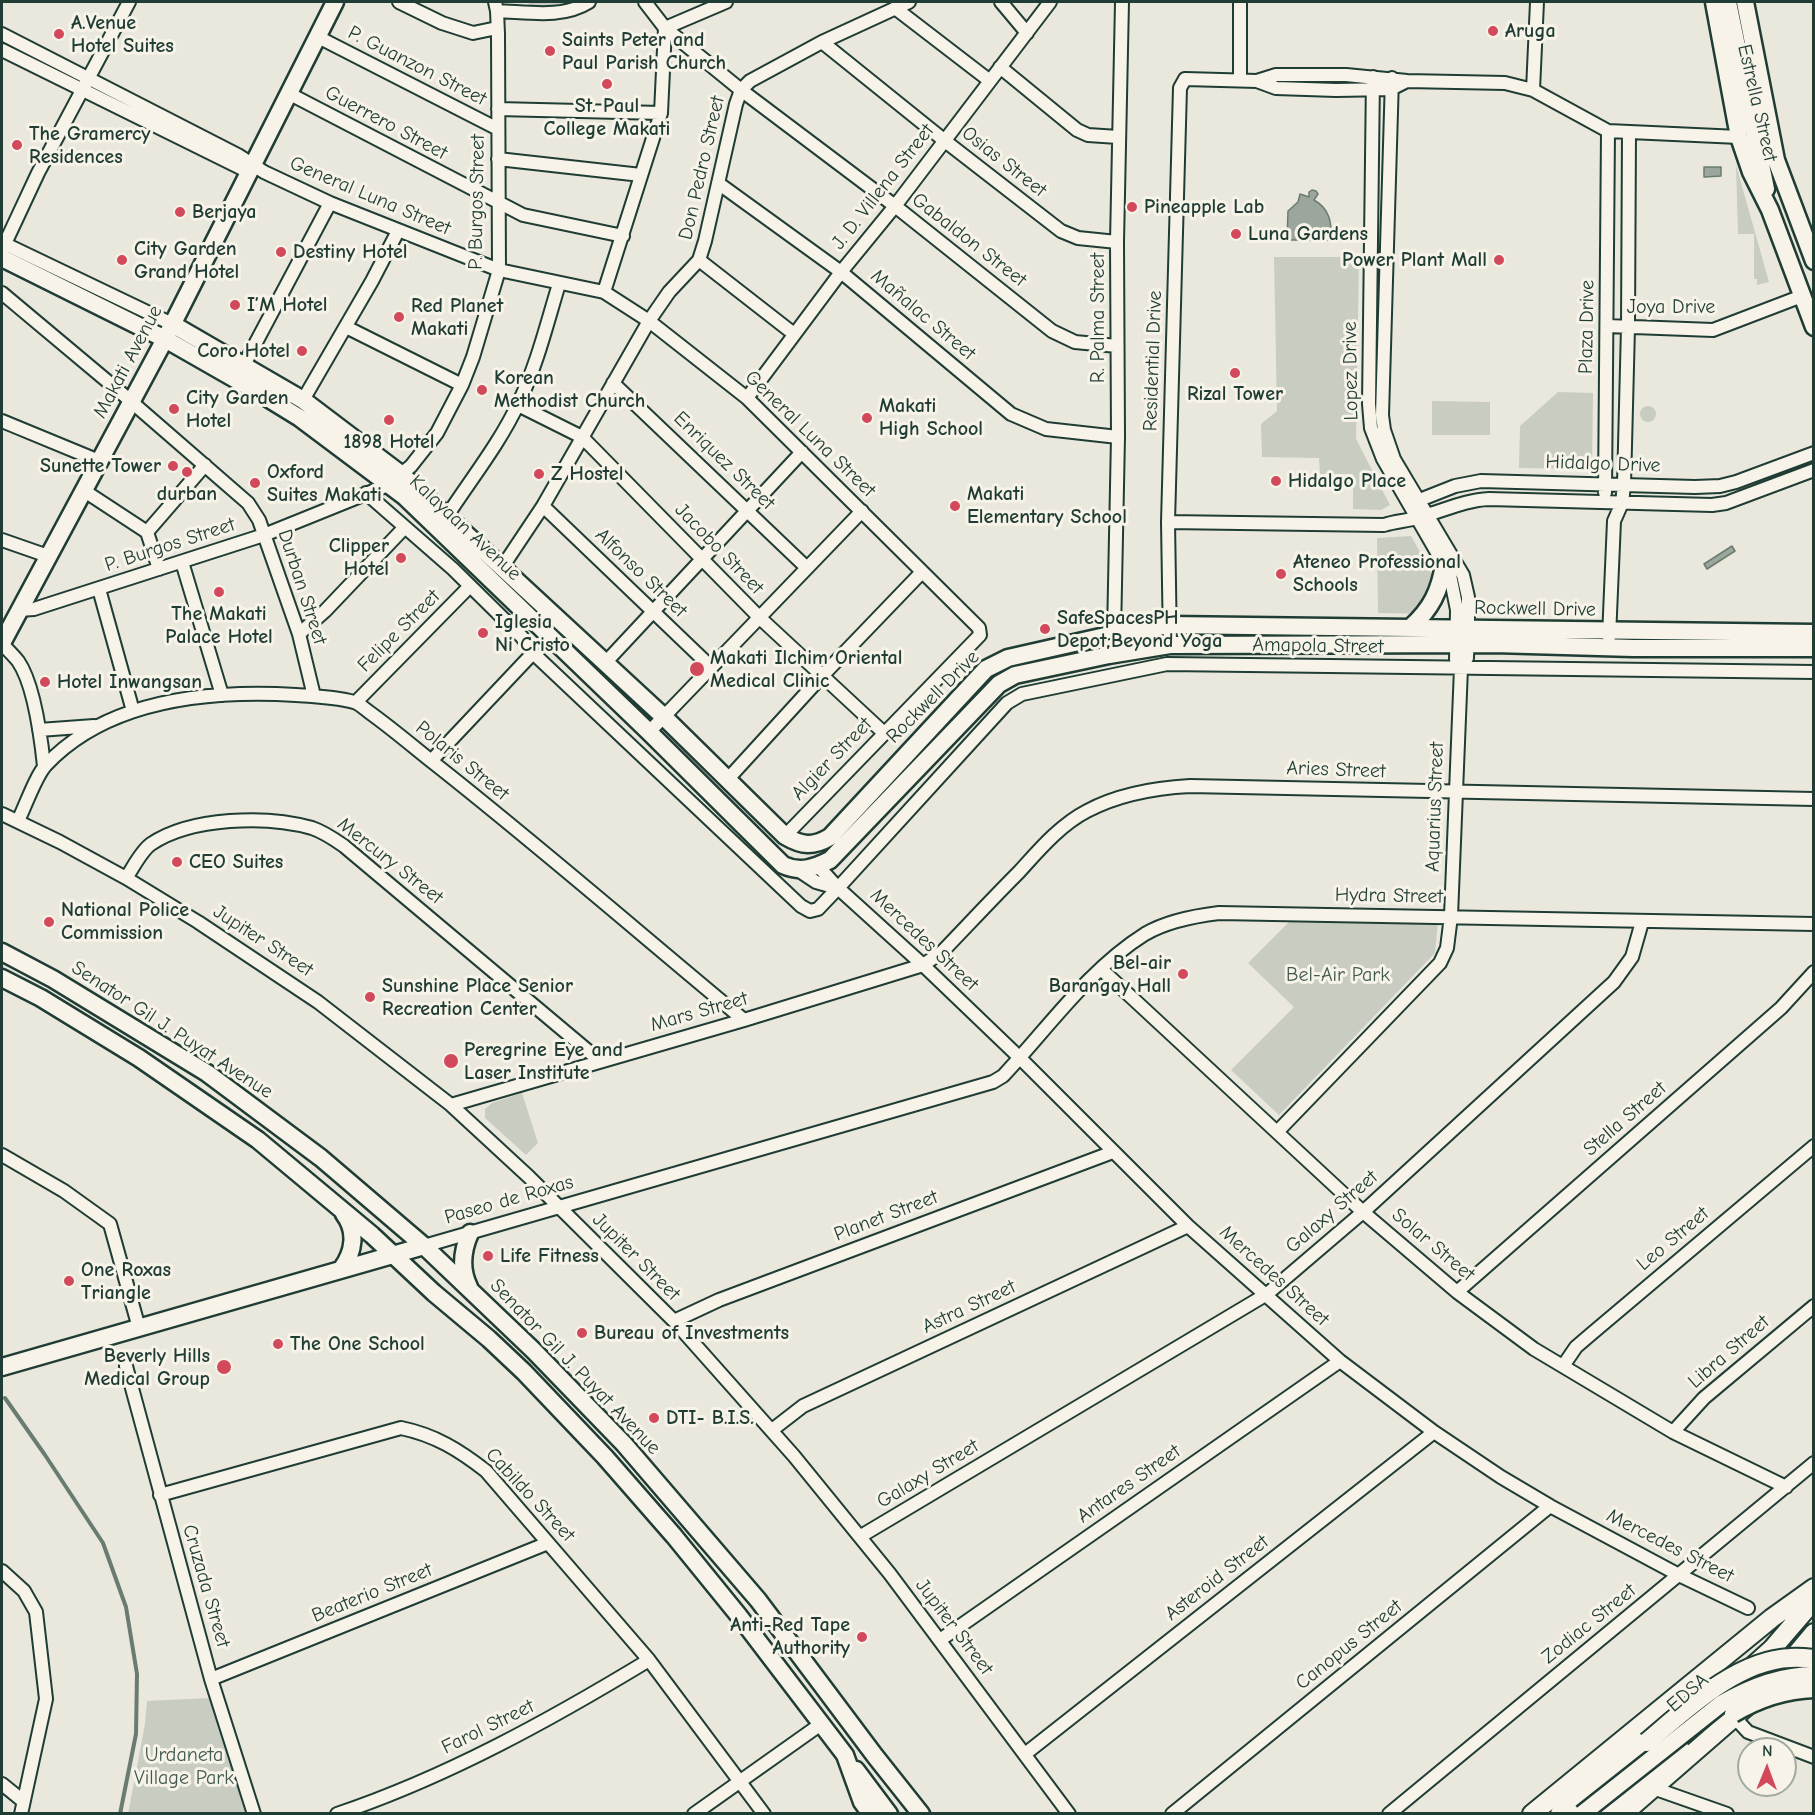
<!DOCTYPE html>
<html>
<head>
<meta charset="utf-8">
<style>
	body { margin:0 }
	#map { position:relative; width:1815px; height:1815px; overflow:hidden; background:#eae8dd; font-family:"Comic Neue",sans-serif }
	canvas { display:block }
	.frame { position:absolute; inset:0; border:3px solid #1f3d34; pointer-events:none }
	.north { position:absolute; left:1737px; top:1737px; width:60px; height:60px; box-sizing:border-box; background:#f7f3e8; border:2px solid #a1aaa0; border-radius:50%; rotate:1deg; font-size:16px; font-weight:700; line-height:24px; text-align:center; color:#1f3d34 }
	.north::after { content:''; display:block; margin:auto; width:21px; height:27px; background:#d1495b; clip-path:polygon(50% 0,100% 100%,50% 72%,0 100%) }
</style>
</head>
<body>
<div id="map">
<canvas width="1815" height="1815"></canvas>
<div class="frame"></div>
<div class="north">N</div>
</div>
<script>
const ctx = document.querySelector('canvas').getContext('2d');
ctx.lineJoin = 'round';
function fillPath(path, color) {
  ctx.fillStyle = color;
  ctx.fill(path, 'evenodd');
}
function trace(path, color, width, dash) {
  ctx.strokeStyle = color;
  ctx.lineWidth = width;
  ctx.lineCap = dash ? 'butt' : 'round';
  ctx.setLineDash(dash || []);
  ctx.stroke(path);
}
function label(font, color, halo, rows, align = 'center') {
  ctx.font = font + ' "Comic Neue",sans-serif';
  ctx.lineWidth = 6;
  ctx.setLineDash([]);
  ctx.textBaseline = 'middle';
  ctx.strokeStyle = halo;
  ctx.fillStyle = color;
  for (const [text, x, y, turn = 0] of rows) {
    ctx.save();
    ctx.translate(x, y);
    ctx.rotate((+turn || 0) * Math.PI / 180);
    ctx.textAlign = isNaN(turn) ? turn : align;
    if (halo) ctx.strokeText(text, 0, 0);
    ctx.fillText(text, 0, 0);
    ctx.restore();
  }
}
const green = new Path2D(`
	M529 2H573L553 9 528 8Z
	M1736 165 1769 282 1757 285V279H1754V234H1738Z
	M1274 257H1359L1356 439 1390 505 1381 510 1353 509V474H1320L1319 458 1262 457 1261 424 1277 411Z
	M1558 392 1593 393 1592 469 1519 468 1520 426Z
	M1432 401 1490 402V435H1432Z
	M1640 414a8 8 0 1 1 16 0a8 8 0 1 1-16 0Z
	M1411 536 1436 581 1443 602 1431 614 1378 613 1377 538Z
	M1291 920 1438 922 1435 953 1279 1115 1231 1070 1294 1007 1248 963Z
	M522 1093 538 1143 526 1155 485 1118V1109L492 1103Z
	M209 1698 249 1813 128 1814 145 1724 147 1701Z`);
const water = new Path2D(`
	M1704 167H1721V176L1704 177Z
	M1312 190 1316 191 1318 194 1314 200C1330 209 1332 223 1331 240H1287L1288 211 1298 202 1300 194 1309 197V192Z
	M1732 546 1735 551 1707 569 1704 564Z`);
const stream = new Path2D(`
	M5 1398 45 1455 103 1543 126 1607 137 1674 136 1734 120 1814`);
const minor = new Path2D(`
	M399 2 442 23 473 33 497 28
	M645 2 665 28 741 90 895 206 1052 331 1075 342 1117 346
	M1001 2 1027 33
	M895 8 990 81
	M497 11C528 12 562 19 589 2
	M665 28 726 2
	M2 34 238 155 264 172 330 203 499 270 604 292 649 321 747 398 979 628 980 635 785 836
	M318 37 498 129
	M822 42 945 141 1061 231 1078 238 1117 242
	M2 50 249 172
	M1000 67 1077 130 1088 135 1118 137
	M1373 77 1369 404 1371 428 1383 459 1450 575 1457 610 1456 659 1461 668
	M1240 80V2
	M1257 81 1276 75H1346L1407 81 1505 83 1533 90 1608 131 1739 137
	M1533 90 1537 2
	M288 93 523 215 623 236
	M498 109 661 113
	M498 159 641 175
	M718 183 841 272 1011 414 1046 429 1118 437
	M5 244 172 324
	M2 250 38 173 129 2
	M699 260 794 334
	M604 292 661 113 665 28
	M2 293 119 391 248 503 259 520 299 634 314 696
	M1607 326 1713 330 1802 296
	M346 327 462 385
	M244 365 330 203
	M613 383 807 568
	M747 398 841 272 895 206 1050 2
	M303 400 372 281 398 231
	M518 405 582 437 760 618 884 733
	M2 421 99 461
	M83 490 147 532 159 569
	M366 493 453 569 522 637 533 653 801 906 810 911 818 909 838 888 1007 703 1022 694 1167 664 1814 672
	M1605 493 1608 131
	M1412 503 1455 486 1481 481 1695 487 1720 486 1736 482 1814 453
	M543 506 711 667
	M447 516C471 479 500 443 519 402 537 365 547 323 559 284
	M1168 522 1384 525C1396 521 1408 521 1420 517 1443 511 1465 500 1489 499L1712 505 1726 503 1814 470
	M147 532 205 465
	M2 540 48 556
	M182 562 222 695
	M503 566 543 506 649 321 669 292 699 260 705 241 736 104 741 90 750 81 822 42 909 2
	M99 589 133 711
	M18 610 34 609 264 535 388 485 411 466 437 433 462 385 473 357 499 270 498 34 497 11 495 2
	M299 634 325 611 405 527
	M1114 634 1118 437 1117 242 1122 2
	M1609 637 1614 521 1622 503 1624 485 1628 327 1629 132
	M2 644C7 649 13 655 18 661 34 684 41 738 44 766
	M1170 645 1168 522 1180 88 1185 79 1257 81 1276 88 1336 90 1391 89 1407 81
	M606 662 802 452
	M356 702 470 586
	M39 730 94 726
	M649 732 862 511
	M431 761 533 653
	M727 780 822 676 922 572
	M2 814 60 842 126 878 198 922 318 1002 451 1105 529 1177 674 1321 794 1456 890 1574 1069 1814
	M18 821C25 807 36 775 46 765 108 699 211 690 296 695 314 696 337 697 354 702 360 704 365 709 369 712 390 727 410 744 430 760 537 844 639 933 744 1020
	M818 866 838 888 923 965 1020 1058 1188 1226 1340 1361 1434 1432 1501 1477 1550 1506 1679 1575 1748 1608
	M798 870 816 882 837 888
	M126 878C133 868 141 851 151 844 191 817 267 815 312 828 324 832 334 839 344 846L600 1061
	M1101 969 1363 1212 1457 1292 1534 1349 1673 1432 1786 1487
	M451 1105 744 1020 923 965 942 952C968 925 993 898 1019 872 1039 850 1060 825 1087 811 1119 794 1154 788 1190 786L1814 799
	M1277 1132 1440 963 1447 948 1451 916 1461 668 1467 658 1468 629V597L1463 575 1394 459 1384 430 1382 415 1392 78
	M2 1155 64 1191 110 1224 139 1328
	M424 1246 993 1082 1003 1076C1048 1028 1089 969 1145 934 1167 921 1194 916 1219 913L1814 924
	M1457 1292 1781 1008 1814 972
	M674 1321 719 1300 1113 1152
	M126 1366 211 1679 254 1814
	M1563 1366 1576 1347 1590 1335 1814 1146
	M772 1430 803 1406 1188 1226
	M1673 1432 1704 1398 1814 1306
	M160 1495 401 1428C435 1435 459 1450 486 1471L649 1660 764 1814
	M861 1536 1267 1294 1363 1212 1614 982 1632 957 1642 922
	M2 1571 24 1591 36 1612 46 1699 21 1814
	M940 1640 1340 1361
	M211 1679 548 1543
	M1734 1717 1748 1732 1814 1757
	M1025 1754 1434 1432
	M2 1784 23 1801
	M1653 1788 1727 1814
	M337 1814C447 1777 550 1720 649 1660
	M694 1814 821 1724
	M1172 1814 1550 1506
	M1389 1814 1814 1463`);
const major = new Path2D(`
	M1714 2 1739 137 1751 172 1770 210 1814 327
	M1728 2 1766 189
	M1745 2 1776 160 1814 261
	M2 258 165 339 256 391 300 418 404 496 649 732 783 865C800 873 814 868 830 860L999 684 1015 675 1109 655 1170 645 1494 644 1633 648H1814
	M172 324 303 400 402 475 664 717 785 836C802 846 813 847 830 837L986 669 1008 658 1114 634 1169 625 1814 633
	M1411 627C1431 609 1440 591 1444 564
	M2 643 165 339 335 2
	M2 952 53 979 207 1073 321 1158 424 1246 534 1351 624 1444 758 1600 875 1756 921 1814
	M2 978 41 998 139 1058 258 1140 372 1235 434 1293 489 1339 524 1372 605 1457 674 1536 739 1616 845 1755 862 1802 871 1814
	M342 1268C354 1252 357 1231 344 1214
	M469 1287C460 1269 462 1251 470 1233
	M2 1367 424 1246
	M856 1770 889 1814
	M1607 1814 1683 1751`);
const highway = new Path2D(`
	M1752 1667 1772 1649 1814 1600
	M1768 1688 1814 1633
	M1532 1814 1772 1618 1814 1588
	M1560 1814 1647 1742
	M1623 1814 1747 1706`);
const majorBridge = new Path2D(`
	M1733 1714C1758 1699 1784 1690 1814 1689
	M1582 1814 1721 1704C1750 1687 1780 1675 1814 1675`);
const highwayBridge = new Path2D(`
	M1647 1742C1685 1710 1737 1660 1790 1658 1798 1657 1806 1658 1814 1659`);
const markers = [
	[1493,31,6,"#d1495b"],
	[59,34,6,"#d1495b"],
	[550,51,6,"#d1495b"],
	[607,84,6,"#d1495b"],
	[17,145,6,"#d1495b"],
	[1132,207,6,"#d1495b"],
	[180,212,6,"#d1495b"],
	[1236,234,6,"#d1495b"],
	[281,252,6,"#d1495b"],
	[122,260,6,"#d1495b"],
	[1499,260,6,"#d1495b"],
	[235,305,6,"#d1495b"],
	[399,317,6,"#d1495b"],
	[302,351,6,"#d1495b"],
	[1235,373,6,"#d1495b"],
	[482,390,6,"#d1495b"],
	[174,409,6,"#d1495b"],
	[867,418,6,"#d1495b"],
	[389,420,6,"#d1495b"],
	[173,466,6,"#d1495b"],
	[187,472,6,"#d1495b"],
	[539,474,6,"#d1495b"],
	[1276,481,6,"#d1495b"],
	[255,483,6,"#d1495b"],
	[955,506,6,"#d1495b"],
	[401,558,6,"#d1495b"],
	[1281,574,6,"#d1495b"],
	[219,592,6,"#d1495b"],
	[1045,629,6,"#d1495b"],
	[483,633,6,"#d1495b"],
	[697,669,8,"#d1495b"],
	[45,682,6,"#d1495b"],
	[177,862,6,"#d1495b"],
	[49,922,6,"#d1495b"],
	[1183,974,6,"#d1495b"],
	[370,997,6,"#d1495b"],
	[451,1061,8,"#d1495b"],
	[488,1256,6,"#d1495b"],
	[69,1281,6,"#d1495b"],
	[582,1333,6,"#d1495b"],
	[278,1344,6,"#d1495b"],
	[224,1367,8,"#d1495b"],
	[654,1418,6,"#d1495b"],
	[862,1637,6,"#d1495b"]
];
const poiNames = [
	["A.Venue",71,23],
	["Hotel Suites",71,46],
	["Aruga",1505,31],
	["Saints Peter and",562,40],
	["Paul Parish Church",562,63],
	["St. Paul",607,106,"center"],
	["College Makati",607,129,"center"],
	["The Gramercy",29,134],
	["Residences",29,157],
	["Pineapple Lab",1144,207],
	["Berjaya",192,212],
	["Luna Gardens",1248,234],
	["City Garden",134,249],
	["Grand Hotel",134,272],
	["Destiny Hotel",293,252],
	["Power Plant Mall",1487,260,"right"],
	["I’M Hotel",247,305],
	["Red Planet",411,306],
	["Makati",411,329],
	["Coro Hotel",290,351,"right"],
	["Korean",494,378],
	["Methodist Church",494,401],
	["Rizal Tower",1235,394,"center"],
	["City Garden",186,398],
	["Hotel",186,421],
	["Makati",879,406],
	["High School",879,429],
	["1898 Hotel",389,442,"center"],
	["Sunette Tower",161,466,"right"],
	["Oxford",267,472],
	["Suites Makati",267,495],
	["Z Hostel",551,474],
	["Hidalgo Place",1288,481],
	["durban",187,494,"center"],
	["Makati",967,494],
	["Elementary School",967,517],
	["Clipper",389,546,"right"],
	["Hotel",389,569,"right"],
	["Ateneo Professional",1293,562],
	["Schools",1293,585],
	["The Makati",219,614,"center"],
	["Palace Hotel",219,637,"center"],
	["SafeSpacesPH",1057,618],
	["Depot;Beyond Yoga",1057,641],
	["Iglesia",495,622],
	["Ni Cristo",495,645],
	["Makati Ilchim Oriental",710,658],
	["Medical Clinic",710,681],
	["Hotel Inwangsan",57,682],
	["CEO Suites",189,862],
	["National Police",61,910],
	["Commission",61,933],
	["Bel-air",1171,963,"right"],
	["Barangay Hall",1171,986,"right"],
	["Sunshine Place Senior",382,986],
	["Recreation Center",382,1009],
	["Peregrine Eye and",464,1050],
	["Laser Institute",464,1073],
	["Life Fitness",500,1256],
	["One Roxas",81,1270],
	["Triangle",81,1293],
	["Bureau of Investments",594,1333],
	["The One School",290,1344],
	["Beverly Hills",210,1356,"right"],
	["Medical Group",210,1379,"right"],
	["DTI- B.I.S.",666,1418],
	["Anti-Red Tape",850,1625,"right"],
	["Authority",850,1648,"right"]
];
const streetNames = [
	["P. Guanzon Street",417,66,27],
	["Estrella Street",1757,103,77],
	["Guerrero Street",386,123,28],
	["Osias Street",1004,162,38],
	["Don Pedro Street",702,168,-77],
	["J. D. Villena Street",883,187,-52],
	["General Luna Street",370,196,23],
	["P. Burgos Street",477,202,-89],
	["Gabaldon Street",969,240,38],
	["Joya Drive",1671,307],
	["Mañalac Street",923,315,40],
	["R. Palma Street",1098,318,-90],
	["Plaza Drive",1587,327,-89],
	["Residential Drive",1153,361,-88],
	["Makati Avenue",128,362,-62],
	["Lopez Drive",1351,371,-91],
	["General Luna Street",810,434,44],
	["Enriquez Street",724,461,44],
	["Hidalgo Drive",1603,464,2],
	["Kalayaan Avenue",465,528,43],
	["P. Burgos Street",170,545,-18],
	["Jacobo Street",719,549,46],
	["Alfonso Street",641,573,44],
	["Durban Street",302,587,72],
	["Rockwell Drive",1535,609,1],
	["Felipe Street",399,631,-45],
	["Amapola Street",1318,646,1],
	["Rockwell Drive",933,697,-45],
	["Algier Street",832,759,-46],
	["Polaris Street",462,761,39],
	["Aries Street",1336,770,2],
	["Aquarius Street",1435,807,-88],
	["Mercury Street",390,861,38],
	["Hydra Street",1389,896,1],
	["Mercedes Street",924,940,43],
	["Jupiter Street",263,941,33],
	["Mars Street",699,1012,-16],
	["Senator Gil J. Puyat Avenue",172,1030,33],
	["Stella Street",1625,1119,-41],
	["Paseo de Roxas",509,1200,-16],
	["Galaxy Street",1332,1212,-41],
	["Planet Street",886,1216,-21],
	["Leo Street",1673,1239,-40],
	["Solar Street",1433,1245,40],
	["Jupiter Street",636,1257,45],
	["Mercedes Street",1274,1276,42],
	["Astra Street",969,1307,-25],
	["Libra Street",1729,1352,-41],
	["Senator Gil J. Puyat Avenue",575,1367,46],
	["Galaxy Street",928,1474,-31],
	["Antares Street",1129,1484,-35],
	["Cabildo Street",530,1495,47],
	["Mercedes Street",1670,1546,27],
	["Asteroid Street",1217,1578,-38],
	["Cruzada Street",206,1586,74],
	["Beaterio Street",372,1593,-22],
	["Zodiac Street",1589,1624,-39],
	["Jupiter Street",954,1627,53],
	["Canopus Street",1349,1645,-39],
	["EDSA",1688,1693,-41],
	["Farol Street",488,1727,-26]
];
const parkNames = [
	["Bel-Air Park",1338,975],
	["Urdaneta",184,1755],
	["Village Park",184,1778]
];
fillPath(green, '#c8ccc1');
fillPath(water, '#9ca69c');
trace(water, '#6a7c72', 1.5);
trace(stream, '#6a7c72', 4);
trace(minor, '#1f3d34', 16);
trace(major, '#1f3d34', 21);
trace(highway, '#1f3d34', 22);
trace(minor, '#f7f3e8', 12);
trace(major, '#f7f3e8', 16);
trace(highway, '#f7f3e8', 18);
trace(majorBridge, '#1f3d34', 21, []);
trace(highwayBridge, '#1f3d34', 22, []);
trace(majorBridge, '#f7f3e8', 16);
trace(highwayBridge, '#f7f3e8', 18);
for (const [x, y, r, color] of markers) {
  const dot = new Path2D();
  dot.arc(x, y, r, 0, 2 * Math.PI);
  ctx.fillStyle = color;
  ctx.fill(dot);
  trace(dot, '#f7f3e8', 2);
}
label('bold 20px', '#1f3d34', '#f7f3e8', poiNames, 'left');
label('20px', '#1f3d34', '#f7f3e8', streetNames);
label('20px', '#415a50', '#f7f3e8', parkNames);
</script>
</body>
</html>
